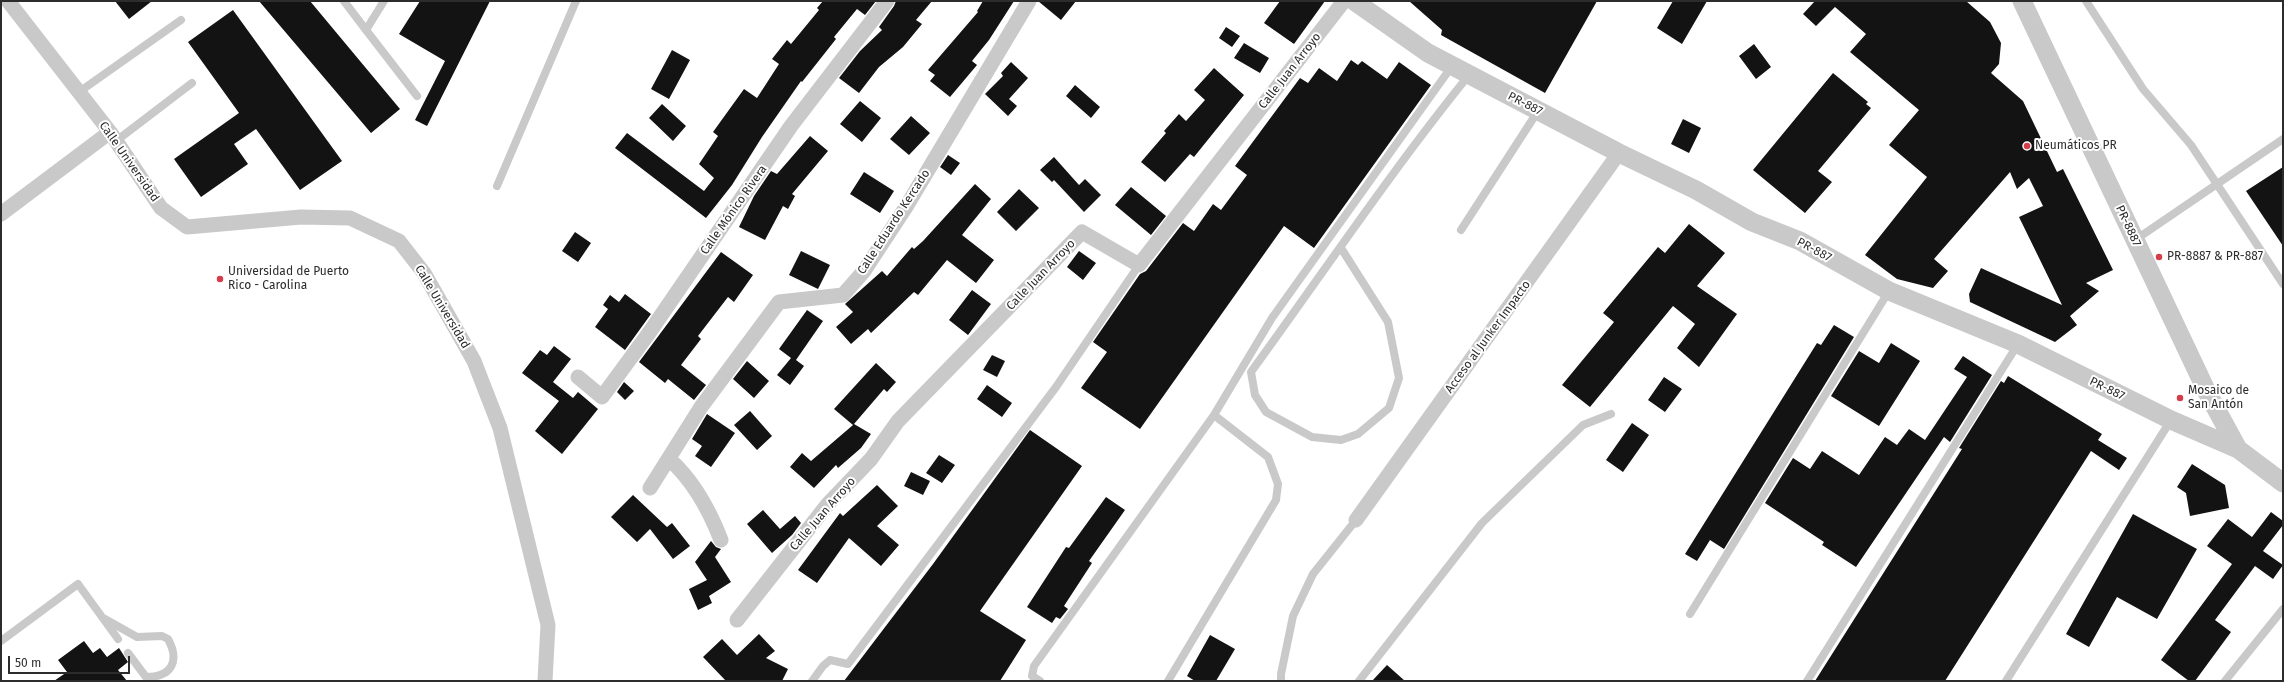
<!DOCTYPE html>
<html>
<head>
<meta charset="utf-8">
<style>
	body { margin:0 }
	#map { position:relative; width:2284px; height:682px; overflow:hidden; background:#fff; font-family:"Fira Sans",sans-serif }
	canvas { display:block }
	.frame { position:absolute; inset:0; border:2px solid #2c2c2c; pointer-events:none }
	.scale { position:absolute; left:8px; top:656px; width:122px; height:18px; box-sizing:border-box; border:2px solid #2c2c2c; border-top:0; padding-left:5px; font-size:12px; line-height:14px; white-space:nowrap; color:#2c2c2c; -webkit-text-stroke:3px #fff; paint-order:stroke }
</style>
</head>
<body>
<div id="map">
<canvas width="2284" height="682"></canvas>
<div class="frame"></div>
<div class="scale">50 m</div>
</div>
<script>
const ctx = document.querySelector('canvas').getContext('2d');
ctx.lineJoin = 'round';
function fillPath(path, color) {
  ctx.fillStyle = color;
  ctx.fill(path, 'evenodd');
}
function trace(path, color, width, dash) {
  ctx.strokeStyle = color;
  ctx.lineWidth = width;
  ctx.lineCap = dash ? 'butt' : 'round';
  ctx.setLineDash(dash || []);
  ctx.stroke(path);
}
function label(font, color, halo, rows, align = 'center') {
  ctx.font = font + ' "Fira Sans",sans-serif';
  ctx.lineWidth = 4;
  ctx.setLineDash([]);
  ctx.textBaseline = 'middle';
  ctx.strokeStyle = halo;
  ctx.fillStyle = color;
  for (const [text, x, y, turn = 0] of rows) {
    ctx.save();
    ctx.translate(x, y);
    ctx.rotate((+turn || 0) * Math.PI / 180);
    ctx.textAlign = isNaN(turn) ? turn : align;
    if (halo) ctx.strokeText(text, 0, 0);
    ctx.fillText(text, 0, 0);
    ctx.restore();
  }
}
const building = new Path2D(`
	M115 1H152L129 19Z
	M259 1H310L400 109 371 133Z
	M420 1H490L427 126 415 120 445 61 399 34Z
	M823 1H876L865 15 857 9 834 37 836 39 802 82 801 81 762 137 732 185 706 218 615 148 627 133 704 191 714 178 699 164 718 136 713 132 744 89 757 98 779 64 772 59 787 40 791 44 819 10 817 8Z
	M896 1H932L916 20 922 24 903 47 879 67 859 93 839 78 860 51 882 30 879 27 894 6Z
	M983 1H1014L989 40 972 61 977 65 950 97 930 81 935 75 928 70 978 12 977 11Z
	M1038 1H1076L1061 20Z
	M1280 1H1325L1294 44 1264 23Z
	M1409 1H1597L1545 93 1441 35 1442 30Z
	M1673 1H1707L1682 44 1657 28Z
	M1815 1H1966L1990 22 2001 43 1999 64 1991 73 2023 101 2057 172 2063 169 2113 270 2086 283 2099 291 2070 316 2077 325 2055 342 1970 302 1969 294 1981 268 2062 305 2019 217 2043 206 2029 178 2017 189 2010 172 1934 259 1948 271 1933 288 1897 279 1865 255 1927 177 1889 145 1919 110 1850 52 1866 34 1835 7 1816 26 1803 14Z
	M233 10 342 161 300 190 256 129 234 144 248 164 201 197 174 159 239 113 188 42Z
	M1226 27 1240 36 1232 47 1219 38Z
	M1244 43 1269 58 1260 73 1234 58Z
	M1754 44 1771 67 1756 79 1739 56Z
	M672 50 690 60 669 99 651 89Z
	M1351 60 1358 65 1362 61 1387 79 1399 62 1431 85 1314 248 1284 226 1140 429 1081 388 1107 352 1093 342 1140 274 1146 271 1183 223 1194 231 1213 204 1221 210 1247 175 1235 166 1300 78 1308 83 1319 68 1337 81Z
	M1011 62 1028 78 1009 99 1017 106 1008 116 985 94 1003 76 1001 73Z
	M1214 68 1244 95 1194 157 1190 154 1165 182 1141 162 1166 133 1164 131 1179 114 1186 121 1205 100 1194 90Z
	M1833 73 1868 102 1866 104 1871 108 1818 171 1832 182 1805 213 1753 170Z
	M1075 85 1100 107 1091 118 1066 96Z
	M860 101 881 118 862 142 840 124Z
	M662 104 686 126 673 141 649 118Z
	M911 116 930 133 909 155 890 139Z
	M1683 119 1701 128 1689 153 1671 144Z
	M810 136 828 151 792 194 795 196 788 209 783 206 765 240 739 227 754 196 771 171 777 174Z
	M948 155 960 163 951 175 940 167Z
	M1054 157 1079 185 1085 179 1101 195 1084 212 1054 180 1052 182 1040 170Z
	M2283 167V246L2246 191Z
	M864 172 894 191 880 213 850 194Z
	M975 184 991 199 962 235 994 260 976 283 947 260 918 295 914 292 871 333 868 329 851 344 836 327 853 312 845 304 882 271 887 276 912 247 914 249 923 241Z
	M1131 187 1166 216 1151 235 1115 205Z
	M1019 189 1039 208 1016 231 997 212Z
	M1689 224 1725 253 1697 286 1737 314 1699 367 1677 348 1695 324 1673 306 1590 407 1562 385 1614 322 1603 313 1658 247 1665 253Z
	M575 232 591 243 578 262 562 251Z
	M801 251 830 265 818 289 789 275Z
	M1079 251 1096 263 1083 280 1067 267Z
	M721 252 753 275 734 302 728 297 698 336 701 339 681 365 706 385 694 400 668 379 665 383 639 362Z
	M972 290 991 304 968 335 949 320Z
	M625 294 651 314 625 350 595 327 608 309 603 305 610 295 619 302Z
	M807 310 823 321 796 360 804 366 790 385 777 375 791 358 779 349Z
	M1834 325 1854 337 1724 549 1710 540 1697 561 1685 554 1817 343 1821 345Z
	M1891 343 1920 361 1879 426 1831 396 1859 351 1879 363Z
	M554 346 571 359 553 382 573 398 578 392 598 409 562 454 535 431 559 401 522 373 540 350 547 355Z
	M992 355 1005 361 997 377 983 370Z
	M1963 356 1992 375 1950 442 1944 437 1856 567 1822 545 1824 542 1765 503 1793 458 1810 469 1822 451 1859 475 1885 437 1897 445 1909 429 1925 440 1967 377 1954 369Z
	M747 361 769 381 754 398 733 379Z
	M876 363 896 382 887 392 884 389 854 424 871 434 861 448 838 468 836 465 814 488 790 467 802 453 811 461 853 425 834 409Z
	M2008 376 2102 434 2098 440 2127 458 2119 470 2091 451 1945 681H1815L1962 449 1959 448 2001 381 2004 383Z
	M1664 377 1682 389 1665 412 1648 400Z
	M624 382 634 391 625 400 617 392Z
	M987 385 1012 403 1002 417 977 399Z
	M750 411 772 436 757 450 734 425Z
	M707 414 735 433 711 467 695 456 702 446 692 439Z
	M1632 423 1649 435 1623 472 1606 460Z
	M1030 430 1082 466 980 611 1026 640 1000 681H844L933 564Z
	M939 455 955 465 942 483 926 473Z
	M2192 464 2225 485 2229 508 2190 516 2186 493 2177 487Z
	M911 472 930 481 923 495 904 486Z
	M877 485 898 506 877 526 899 545 881 566 849 538 817 583 798 570 840 513 843 516Z
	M633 495 667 527 672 523 690 546 673 559 650 529 637 542 611 517Z
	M1106 497 1125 510 1089 561 1092 563 1064 606 1068 609 1060 619 1056 617 1052 623 1027 607 1066 547 1069 548Z
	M763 510 780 529 795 516 801 523 792 535 772 553 747 524Z
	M2271 512 2283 521V525L2263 551 2283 565 2273 579 2255 566 2215 620 2231 632 2195 681H2189L2161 660 2232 564 2207 546 2228 519 2252 537Z
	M2133 514 2197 549 2157 619 2117 597 2089 647 2066 634Z
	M711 541 716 547 721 549 715 557 731 582 709 596 712 603 698 610 689 589 707 580 695 562Z
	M759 634 775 651 766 658 788 669 782 681H726L703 657 722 639 737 655Z
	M1210 635 1235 649 1216 681H1195L1187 676Z
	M84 641 93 653 100 648 107 657 119 648 128 662 118 670 127 681H54L67 672 58 660Z
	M1387 665 1405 681H1372Z`);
const service = new Path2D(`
	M344 1 366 30 384 1
	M2086 1 2143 89 2191 145 2283 284
	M366 30 417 96
	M79 92 181 20
	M116 141 192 83
	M497 186 576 1
	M1461 230 1538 111
	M2135 240 2283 139
	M1341 248 1388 322 1399 378 1389 408 1358 434 1341 440 1312 437 1266 412 1255 395 1251 372C1323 273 1392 170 1469 75
	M1690 614 1889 291
	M105 619 137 637 162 636 168 639C180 661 172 677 146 677L128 653
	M1 641 78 584 118 639
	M812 681 823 666 830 660 848 664 1056 387 1139 265
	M1040 681 1032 676 1034 666 1214 415 1272 318 1452 66
	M1168 681 1276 500 1278 484 1268 457 1214 415
	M1281 681V674L1293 616 1313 574 1356 520
	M1359 681 1482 523 1583 425 1611 414
	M1807 681 2018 344
	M2006 681 2171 420
	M2225 681 2283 609`);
const minor = new Path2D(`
	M8 1 110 132 161 208 187 227 301 217 350 218 399 241 424 273 474 361 500 428 548 625 545 681
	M1 214 110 132
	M578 377 602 397 649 333 791 126 887 1
	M669 459C693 480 709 509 721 540
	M650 488 701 407 779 302 843 295 864 271 906 207 1029 1
	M1356 520 1619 153
	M737 620 828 504 871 459 898 421 1082 232 1139 265 1344 1`);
const tertiary = new Path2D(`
	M1354 1 1428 53 1619 153 1696 190 1752 222 1800 241 1889 291 2018 344 2171 420 2238 449 2283 483
	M2022 1 2207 392 2238 449`);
const markers = [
	[2027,146,4,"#d43d4a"],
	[2159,257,4,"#d43d4a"],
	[220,279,4,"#d43d4a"],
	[2180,398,4,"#d43d4a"]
];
const streetNames = [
	["Calle Juan Arroyo",1290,71,-52],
	["PR-887",1525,104,27],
	["Calle Universidad",129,162,55],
	["Calle Mónico Rivera",734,210,-55],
	["Calle Eduardo Kercado",894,222,-57],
	["PR-8887",2128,226,65],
	["PR-887",1814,250,28],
	["Calle Juan Arroyo",1041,275,-46],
	["Calle Universidad",442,307,59],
	["Acceso al Junker Impacto",1488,337,-54],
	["PR-887",2107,389,26],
	["Calle Juan Arroyo",823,514,-49]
];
const poiNames = [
	["Neumáticos PR",2035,146],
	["PR-8887 & PR-887",2167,257],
	["Universidad de Puerto",228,272],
	["Rico - Carolina",228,286],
	["Mosaico de",2188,391],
	["San Antón",2188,405]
];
fillPath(building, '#131313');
trace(service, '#c9c9c9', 8);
trace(minor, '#c9c9c9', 15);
trace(tertiary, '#c9c9c9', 19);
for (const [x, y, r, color] of markers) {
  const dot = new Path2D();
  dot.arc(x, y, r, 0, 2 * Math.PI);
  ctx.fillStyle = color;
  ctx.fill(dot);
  trace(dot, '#fff', 1.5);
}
label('12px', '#2c2c2c', '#fff', streetNames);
label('12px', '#2c2c2c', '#fff', poiNames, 'left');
</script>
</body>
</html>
